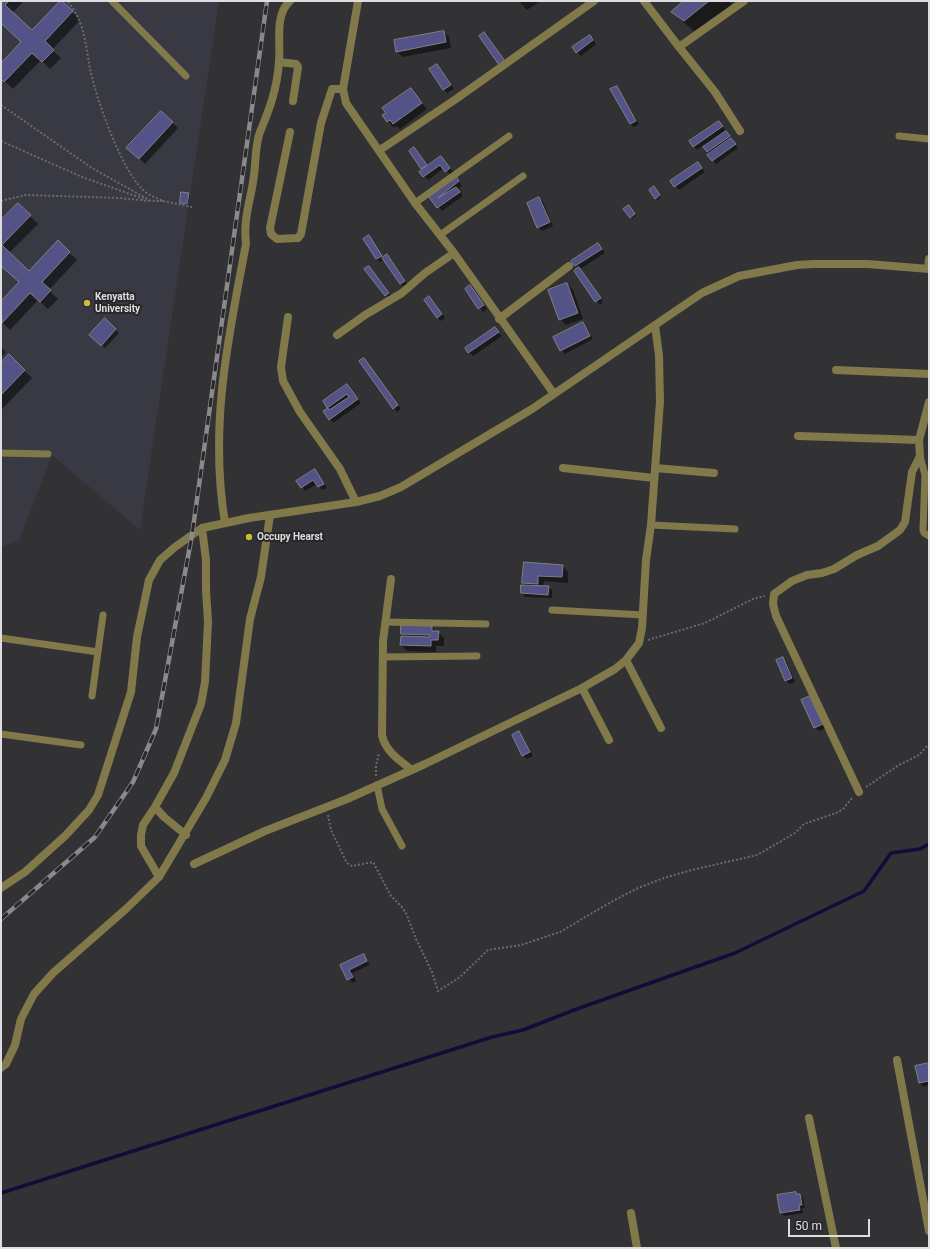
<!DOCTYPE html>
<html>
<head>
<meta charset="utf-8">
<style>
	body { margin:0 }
	#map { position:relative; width:930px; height:1249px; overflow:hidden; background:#323235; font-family:Roboto,sans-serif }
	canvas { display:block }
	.frame { position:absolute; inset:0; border:2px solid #dedee0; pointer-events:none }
	.scale { position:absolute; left:788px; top:1219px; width:82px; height:18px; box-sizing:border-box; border:2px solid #dedee0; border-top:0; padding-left:5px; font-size:12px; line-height:14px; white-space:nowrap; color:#dedee0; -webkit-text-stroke:3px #28282b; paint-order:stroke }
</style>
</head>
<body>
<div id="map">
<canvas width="930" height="1249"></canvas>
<div class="frame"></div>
<div class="scale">50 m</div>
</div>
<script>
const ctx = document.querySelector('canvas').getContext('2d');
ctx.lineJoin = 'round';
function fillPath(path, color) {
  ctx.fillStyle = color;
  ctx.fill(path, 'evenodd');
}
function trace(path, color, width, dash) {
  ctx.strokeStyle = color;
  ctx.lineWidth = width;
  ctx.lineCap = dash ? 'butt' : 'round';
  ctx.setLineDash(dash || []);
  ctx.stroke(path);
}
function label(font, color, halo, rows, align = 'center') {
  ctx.font = font + ' Roboto,sans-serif';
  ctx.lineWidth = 4;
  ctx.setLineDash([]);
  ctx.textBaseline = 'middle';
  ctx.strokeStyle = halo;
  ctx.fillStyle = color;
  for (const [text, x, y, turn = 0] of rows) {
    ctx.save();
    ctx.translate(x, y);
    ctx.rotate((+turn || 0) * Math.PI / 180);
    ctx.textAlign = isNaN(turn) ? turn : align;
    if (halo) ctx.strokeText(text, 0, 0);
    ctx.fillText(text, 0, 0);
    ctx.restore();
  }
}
const built = new Path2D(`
	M1 1H219L140 530 52 455 19 541 1 547Z`);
const shadow = new Path2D(`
	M1 1H24L12 13 32 32 61 1 80 20 52 50 61 58 50 69 41 60 13 89 1 78V65L22 42 2 24 1 25Z
	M519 1H540L527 10Z
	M686 1H729L732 4 696 33 672 12Z
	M443 32 449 37 451 48 402 57 397 51Z
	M589 36 596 44 581 56 577 52Z
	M440 69 454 89 447 93 430 70Z
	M616 87 639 124 634 127 630 124Z
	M410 89 427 109 400 129 396 126 394 128 383 116Z
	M161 112 178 128 145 164 128 148Z
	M722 126 738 148 716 164 703 145 697 150 694 146Z
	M410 151 418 152 428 167 444 161 453 172 450 174 444 168 428 180 421 172 424 170Z
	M698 163 705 172 679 190 672 181Z
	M456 178 462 186 458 189 463 196 442 211 430 196Z
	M655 189 661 197 657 200 656 198Z
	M188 194 190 195 188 205 182 204 181 202Z
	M539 198 543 202 553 226 542 231 538 227Z
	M18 204 38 224 9 253 29 272 58 242 77 260 49 290 58 299 48 309 38 300 10 330 1 321V303L20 282 1 265V222Z
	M630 207 636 216 632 219 624 209Z
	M369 237 383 258 387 256 391 259 408 285 404 287 401 283 385 259 380 262 377 259 364 239Z
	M598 244 605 253 580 269 603 302 600 305 575 271 579 269 573 261Z
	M372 270 392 297 389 299 386 295Z
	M567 284 573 290 583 319 566 325 560 319Z
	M470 286 487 309 483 312 466 289Z
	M433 301 445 318 441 321 437 317Z
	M105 320 119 333 105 348 91 335Z
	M583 323 593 339 565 354 561 350Z
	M495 329 502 336 473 356 469 352Z
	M1 347 6 352 1 357Z
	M9 356 32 378 1 410V364Z
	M364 359 401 409 397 412 361 362Z
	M351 389 361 403 333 423 324 411Z
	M315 470 327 488 322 490 317 484 305 491 302 487Z
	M525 563 563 566 568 572V583L544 581 543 587H548L552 590V598L525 597 522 593 526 586 523 583Z
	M402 626 432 627 444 638V646H436V652L407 651 401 645 405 638 402 634Z
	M783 658 786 661 795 682 790 684 786 681 777 660Z
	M803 701 826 728 819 731 815 728Z
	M519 733 533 756 527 759 523 755Z
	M363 955 370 965 352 973 356 981 352 983 342 966Z
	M929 1064V1085L923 1087 920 1083 916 1067Z
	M796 1193 803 1198 805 1208H802L803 1213 785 1216 781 1213Z`);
const stream = new Path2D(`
	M1 1193 492 1037 523 1030 574 1010 735 953 864 891 891 853 920 849 929 844`);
const building = new Path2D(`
	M1 1H9L5 5 32 30 60 1H62L73 11 45 41 54 50 42 62 32 53 4 82 1 79V63L21 42 1 23Z
	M684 1H709L684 21 671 12Z
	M444 31 446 42 396 52 394 40Z
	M484 32 505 61 499 65 479 36Z
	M590 35 593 40 576 53 572 47Z
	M437 64 451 85 443 90 429 69Z
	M617 86 636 121 630 124 610 89Z
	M411 88 422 103 393 124 390 120 387 122 382 115 386 113 382 108Z
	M161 111 173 122 139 159 126 148Z
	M719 121 723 126 693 147 689 141Z
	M726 131 730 136 707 152 703 147Z
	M731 138 736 144 712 161 707 155Z
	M414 147 427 165 421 169 409 151Z
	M441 156 450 168 445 172 440 165 423 177 419 172Z
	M698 162 702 168 674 187 670 181Z
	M456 176 459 181 438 198 456 187 460 192 437 208 428 196Z
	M654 186 660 195 655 199 649 190Z
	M181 192 189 193 187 204 180 203Z
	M539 197 550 222 537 228 527 203Z
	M18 203 31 215 2 245 29 271 58 240 70 252 42 282 51 290 40 302 30 293 2 323 1 301 19 282 1 266V220Z
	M629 205 635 214 630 218 623 209Z
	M369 235 382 256 376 259 363 239Z
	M598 243 602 249 575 266 571 261Z
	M387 254 405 281 400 284 382 258Z
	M369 266 389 293 385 296 364 269Z
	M579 267 601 298 595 302 574 271Z
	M567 283 578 313 559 320 548 290Z
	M470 285 484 305 478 309 465 289Z
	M429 296 442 314 437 318 424 300Z
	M105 318 116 329 101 346 89 335Z
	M583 322 590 336 560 351 553 337Z
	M495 327 499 332 468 353 465 348Z
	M9 354 25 370 1 395V363Z
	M364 358 398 405 393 409 359 361Z
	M347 384 358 399 329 420 323 411 328 408 329 410 349 397 347 394 327 408 323 401Z
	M315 469 324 484 318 487 313 480 301 488 296 481Z
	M524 562 563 565 562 577 538 576V584L522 583Z
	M521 585 549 586 548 595 521 593Z
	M401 625 432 626V631H439L438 640H431V646L400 645 401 636 430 637V635L401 634Z
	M783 657 792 678 785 681 776 660Z
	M810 696 823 724 814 728 801 700Z
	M519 731 530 752 522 756 512 735Z
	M364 954 367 961 349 970 353 977 347 980 340 965Z
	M929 1063V1081L919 1083 915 1066Z
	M796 1192V1194H800L802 1205H799L800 1210 780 1213 777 1195Z`);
const path = new Path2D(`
	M1 105 92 168 151 201H163C157 198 147 195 142 189 120 166 97 101 90 69 86 47 84 18 67 1
	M1 141 82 177 144 199
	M1 201 25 195 120 198 149 201
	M163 201 192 207
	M648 640 705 623 753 599 765 596
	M376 776V766L379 753
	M866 787 899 765 919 755 929 744
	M328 815 331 830 347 863 352 866 373 862 391 896 401 906 406 913 416 939 432 972 438 991 460 977 488 950 521 945 560 932 611 902 638 888 664 878 692 870 757 855 795 833 804 824 836 813 843 809 853 797`);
const service = new Path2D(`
	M112 1 186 76
	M899 136 929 139
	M415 203 509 136
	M440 235 523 176
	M1 453 48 454
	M920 456 925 475 923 530 924 533 929 536
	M651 525 735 529
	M552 610 643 615
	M385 622 486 624
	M1 638 98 652
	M383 657 477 656
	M92 696 103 615
	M1 734 81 745
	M377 785 382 809 402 846`);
const minor = new Path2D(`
	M358 1 343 89 346 103 415 203 454 253 554 394
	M644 1 679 47 744 1
	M679 47 715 92 740 131
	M279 62 296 64 298 67 293 101
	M290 132 270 228 271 234 277 239 298 238 301 234 321 123 332 89H343
	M380 150 456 99 594 1
	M928 269 929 259
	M288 317 281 367 283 381 300 412 340 469 356 502
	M499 319 569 266
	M337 335 365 315 402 293 425 273 454 253
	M836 370 929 374
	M798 436 919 440
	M563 468 654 478
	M655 468 714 473
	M225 523C209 427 228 338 246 244 243 216 251 201 254 175 256 161 255 145 260 132 270 108 277 89 279 62 281 43 274 15 290 1
	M391 579 383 641 382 735C385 751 400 761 412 770
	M626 660 661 728
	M582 688 609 740
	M859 792 776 616 773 604 774 594 792 581 807 575 822 573 834 569 857 555 878 546 900 530 905 522 912 472 920 456 919 440 929 402
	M155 807 164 817 186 835
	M194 864 265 831 347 799 425 764 582 688 615 669 626 660 639 643 642 628 646 560 651 525 660 401 659 356 655 325
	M159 877 141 846V835L143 825 155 807 174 773 201 704 205 682 208 622 206 590V560L202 528
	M1 888 25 872 65 836 89 810 98 795 131 692 137 637 149 580 160 560 175 547 202 528 249 518 356 502 380 496 401 487 532 409 702 293 739 276 797 265 813 264H868L929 269
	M897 1060 929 1231
	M1 1068 6 1064 15 1045 21 1019 34 994 53 973 127 908 159 877 206 798 225 760 236 723 250 619 261 577 270 515
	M809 1118 836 1248
	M631 1213 637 1248`);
const rail = new Path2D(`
	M1 919 95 837 133 782 156 729 192 535 267 1`);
const markers = [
	[87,303,4,"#ceb938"],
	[249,537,4,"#ceb938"]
];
const poiNames = [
	["Kenyatta",95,297],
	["University",95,309],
	["Occupy Hearst",257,537]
];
fillPath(built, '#383942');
fillPath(shadow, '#0007');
trace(stream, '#130b3a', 3.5);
fillPath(building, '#545388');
trace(building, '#808084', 1);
trace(path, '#6b6b6e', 2, [2, 2]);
trace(service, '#81794a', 7);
trace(minor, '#81794a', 8);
trace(rail, '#8a8a8c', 4.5);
trace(rail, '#28282b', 3, [9]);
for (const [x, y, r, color] of markers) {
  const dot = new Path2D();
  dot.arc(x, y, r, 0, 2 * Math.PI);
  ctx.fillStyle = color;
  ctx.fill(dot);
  trace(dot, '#28282b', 1.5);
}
label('bold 10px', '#dedee0', '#28282b', poiNames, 'left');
</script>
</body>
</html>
